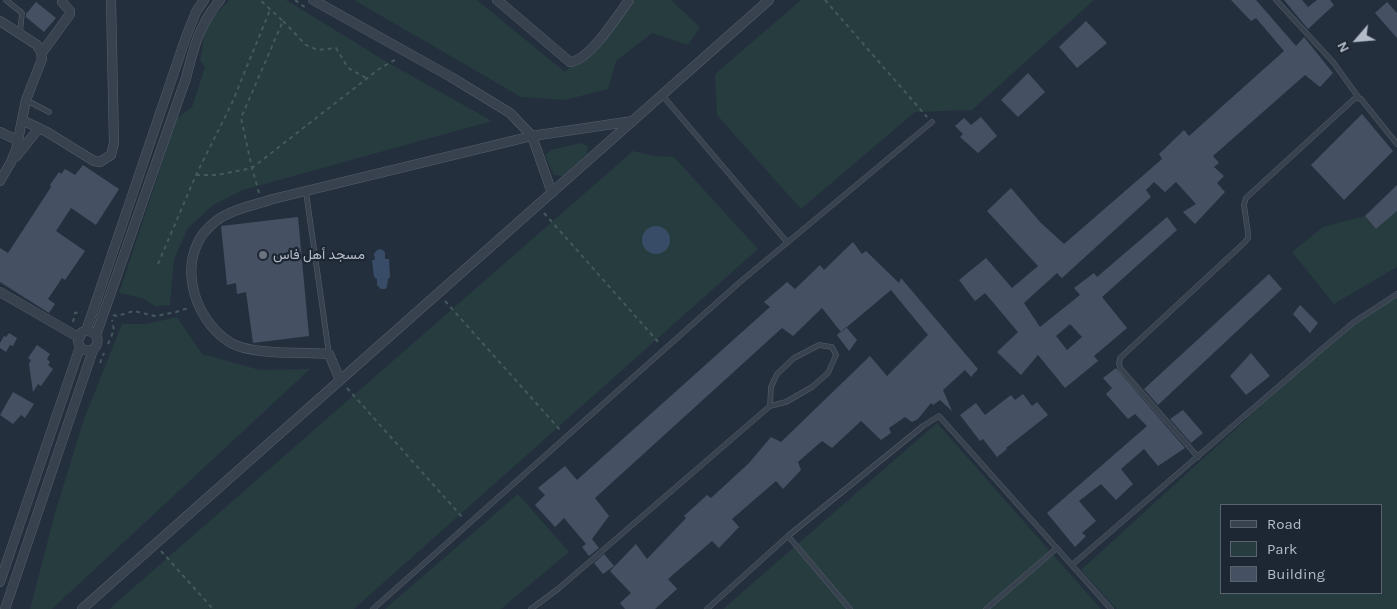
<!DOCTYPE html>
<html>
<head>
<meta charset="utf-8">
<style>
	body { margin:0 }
	#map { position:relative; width:1397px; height:609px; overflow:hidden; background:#242f3e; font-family:Karla,sans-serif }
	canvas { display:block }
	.legend { position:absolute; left:1220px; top:504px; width:162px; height:90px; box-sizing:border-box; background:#1d2633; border:1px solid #59626f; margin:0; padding:6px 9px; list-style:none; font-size:15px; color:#b4bcc9 }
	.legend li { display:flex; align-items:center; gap:10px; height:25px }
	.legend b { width:25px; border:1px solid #59626f }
	.north { position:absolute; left:1332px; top:15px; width:50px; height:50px; -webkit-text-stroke:4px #1d2633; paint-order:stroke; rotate:243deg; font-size:14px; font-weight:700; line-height:20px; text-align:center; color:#b4bcc9 }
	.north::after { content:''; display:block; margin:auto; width:18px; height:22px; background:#b4bcc9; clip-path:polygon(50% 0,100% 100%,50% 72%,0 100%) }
</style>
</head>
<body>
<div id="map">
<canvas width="1397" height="609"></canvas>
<ul class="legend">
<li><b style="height:6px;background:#38414e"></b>Road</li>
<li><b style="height:14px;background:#263c3f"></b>Park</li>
<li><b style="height:14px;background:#455162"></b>Building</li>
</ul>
<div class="north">N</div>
</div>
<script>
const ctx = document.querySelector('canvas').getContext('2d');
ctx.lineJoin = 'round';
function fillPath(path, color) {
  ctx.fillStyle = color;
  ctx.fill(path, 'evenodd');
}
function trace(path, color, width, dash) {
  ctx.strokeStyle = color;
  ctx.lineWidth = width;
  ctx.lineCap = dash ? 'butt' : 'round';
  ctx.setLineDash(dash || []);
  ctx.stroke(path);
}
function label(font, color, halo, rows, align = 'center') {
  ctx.font = font + ' Karla,Vazirmatn,sans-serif';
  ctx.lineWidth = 4.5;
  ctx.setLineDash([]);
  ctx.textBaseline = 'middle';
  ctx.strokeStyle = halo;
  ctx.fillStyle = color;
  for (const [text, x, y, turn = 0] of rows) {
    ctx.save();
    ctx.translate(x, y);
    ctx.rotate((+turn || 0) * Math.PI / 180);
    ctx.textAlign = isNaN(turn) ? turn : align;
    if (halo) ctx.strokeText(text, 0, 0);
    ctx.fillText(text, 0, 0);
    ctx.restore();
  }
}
const green = new Path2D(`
	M229 0H286L387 62 492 121 243 190 213 205 188 228 174 259 170 305 155 306 142 298 119 293 177 118 192 107 205 67 200 60 206 26Z
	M354 0H477L565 72 635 0H671L700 27 688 45 652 33 616 61 608 89 565 100 521 97Z
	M801 0H1094L972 110 915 112 801 209 717 115 715 74Z
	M581 143 588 146 587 154 563 176 554 175 545 155 551 150Z
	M633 151 654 156 674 157 758 249 354 609H109Z
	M1397 211V267L1334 304 1292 252 1323 227 1365 216 1376 229Z
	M1397 296V609H1116L1081 570 1343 331ZM1221 505H1381V593H1221Z
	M177 317 202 354 260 370 310 369 52 609H30L55 513 84 419 122 324H146Z
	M937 423 1101 609H723Z
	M518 494 569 552 501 609H385Z`);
const water = new Path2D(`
	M642 240a14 14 0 1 1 28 0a14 14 0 1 1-28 0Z
	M381 249 385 252V259H389L390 277 388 279 387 287 385 289H381L377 285V279L374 277 372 260H375L374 254 377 250Z`);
const building = new Path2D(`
	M1231 0H1256L1296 46 1304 37 1333 73 1320 87 1305 75 1213 156 1219 163 1214 167 1224 176 1217 183 1225 192 1195 224 1183 212 1196 204 1176 182 1165 192 1154 182 1146 190 1151 197 1062 278 1057 273 1024 303 1040 327 1080 295 1074 288 1094 273 1097 277 1167 217 1177 230 1102 297 1127 328 1094 356 1098 361 1065 388 1038 355 1021 375 997 352 1018 332 985 293 975 301 959 280 986 258 1012 288 1038 266 987 211 1011 188 1040 222 1064 244 1162 159 1159 154 1184 130 1189 136 1284 51 1256 18 1251 21ZM1070 324 1082 337 1067 350 1056 336Z
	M1284 0H1302L1308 7 1317 0H1330L1334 5 1308 29Z
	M36 2 56 18 44 32 26 17V14Z
	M1387 2 1397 13V38L1375 13Z
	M1086 21 1107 43 1077 68 1059 47Z
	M1028 73 1045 92 1018 117 1001 100Z
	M1362 114 1393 151 1344 200 1311 165Z
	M981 117 997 136 978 153 960 137 963 134 955 126 964 118 971 125Z
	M83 165 119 189 96 225 71 208 56 231 85 251 65 280 62 278 48 299 55 304 49 313 0 282V248L8 253 51 187 50 185 59 172 61 174 65 169 75 175Z
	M1397 185V211L1376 229 1365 216Z
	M298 217 309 336 253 343 246 292 237 294 236 283 227 285 221 226Z
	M853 242 862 254 866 251 899 283 901 278 978 369 971 377 965 370 943 390 952 411 940 400 933 405 931 403 918 419 912 422 905 417 889 428 891 433 881 440 861 421 832 448 822 441 798 462 801 470 783 489 776 481 732 519 739 527 719 548 712 541 668 579 677 589 655 609H625L620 603 631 593 610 571 636 544 647 559 686 518 684 516 707 495 711 498 749 463 771 437 781 442 870 356 887 376 928 335 891 290 841 332 822 308 793 336 782 328 595 498 609 516 592 539 599 548 589 556 582 547 586 544 564 518 555 527 535 505 545 495 538 488 565 466 577 480 770 307 764 302 787 282 795 289 820 265 824 270Z
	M1269 274 1282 289 1158 405 1144 389Z
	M1300 305 1318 323 1310 333 1293 314Z
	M846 327 857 340 849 351 837 335Z
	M9 333 17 338 13 346 10 345 6 352 0 348V343L4 336 6 337Z
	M37 345 50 354 47 359 50 362 48 365 53 369 41 386 38 384 33 392 29 364 31 360 28 358Z
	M1251 353 1270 376 1246 395 1230 376Z
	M1116 368 1185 448 1158 466 1144 449 1121 469 1133 484 1116 500 1101 484 1079 501 1096 521 1082 533 1086 536 1075 547 1047 513 1147 426 1135 414 1128 419 1106 394 1112 388 1103 378Z
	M13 392 34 404 25 418 21 415 13 424 0 415Z
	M1023 394 1032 406 1037 402 1048 415 1006 448 1007 449 997 457 983 439 980 441 960 415 976 403 985 415 1011 395 1015 400Z
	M1183 410 1203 433 1191 443 1170 419Z
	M604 554 614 566 603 574 594 563Z`);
const path = new Path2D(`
	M295 0 306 8
	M825 0 927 117
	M283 21 306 45 318 50 336 48 348 68 366 78
	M196 175H217L252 168 379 69 398 58
	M259 193 252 168 241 118 283 21 260 0
	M544 213 660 344
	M158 264 196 175 232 103 270 10
	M445 301 561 431
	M113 315 117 316 134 311 155 316 176 312 188 308
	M73 322 75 313 82 312
	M108 344 114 330 112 320
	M100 363 104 353
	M347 388 463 518
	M161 551 213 609`);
const lane = new Path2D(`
	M6 0 22 13 20 33
	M1276 0 1333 62 1359 98
	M662 95 787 242
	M26 100 49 112
	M306 192 329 354
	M1198 457 1121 369 1119 364 1120 358 1244 243 1248 238V233L1244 205 1246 198 1354 99 1357 98 1361 99 1397 144
	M788 536 850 609
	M1072 565 1323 348 1354 322 1397 294
	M373 609 740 282 932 122
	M531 609 558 589 770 406 786 402 812 387 828 373 836 355 832 347 819 345 794 358 777 374 771 387 770 406
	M707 609 788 536 923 426 939 416 1111 609
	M986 609 1057 548`);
const street = new Path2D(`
	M313 0 451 77 510 113 532 136 552 193
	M497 0 570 62C589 61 618 15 629 0
	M0 21 37 45 41 52 42 59 26 100 16 150 11 162 0 181
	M41 54 70 14V11L62 2V0
	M22 120 47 132 94 161 100 162 111 155 114 143 111 0
	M0 132 19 141
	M16 157 39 128
	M0 292 78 337
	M86 331 186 37 196 12 204 0
	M96 335 186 78C194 47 199 25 220 0
	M340 380 329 354C304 352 251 355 231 343 190 318 174 252 216 221 232 209 255 205 273 199L532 136 633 121
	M0 582 80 347
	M5 609 93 350C103 340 95 328 82 332L78 341C79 349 85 352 93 350
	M82 609 769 0`);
const markers = [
	[263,255,5,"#6b7280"]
];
const poiNames = [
	["مسجد أهل فاس",273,255]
];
fillPath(green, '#263c3f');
fillPath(water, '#394c67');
fillPath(building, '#455162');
trace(lane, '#565f6c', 5.5);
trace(street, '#565f6c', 10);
trace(path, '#44595c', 2, [4, 4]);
trace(lane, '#38414e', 4.5);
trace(street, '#38414e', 9);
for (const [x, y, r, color] of markers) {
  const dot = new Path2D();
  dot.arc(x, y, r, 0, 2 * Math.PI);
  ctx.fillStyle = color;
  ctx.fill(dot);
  trace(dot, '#1d2633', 2);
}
label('14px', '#b4bcc9', '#1d2633', poiNames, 'left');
</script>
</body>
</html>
